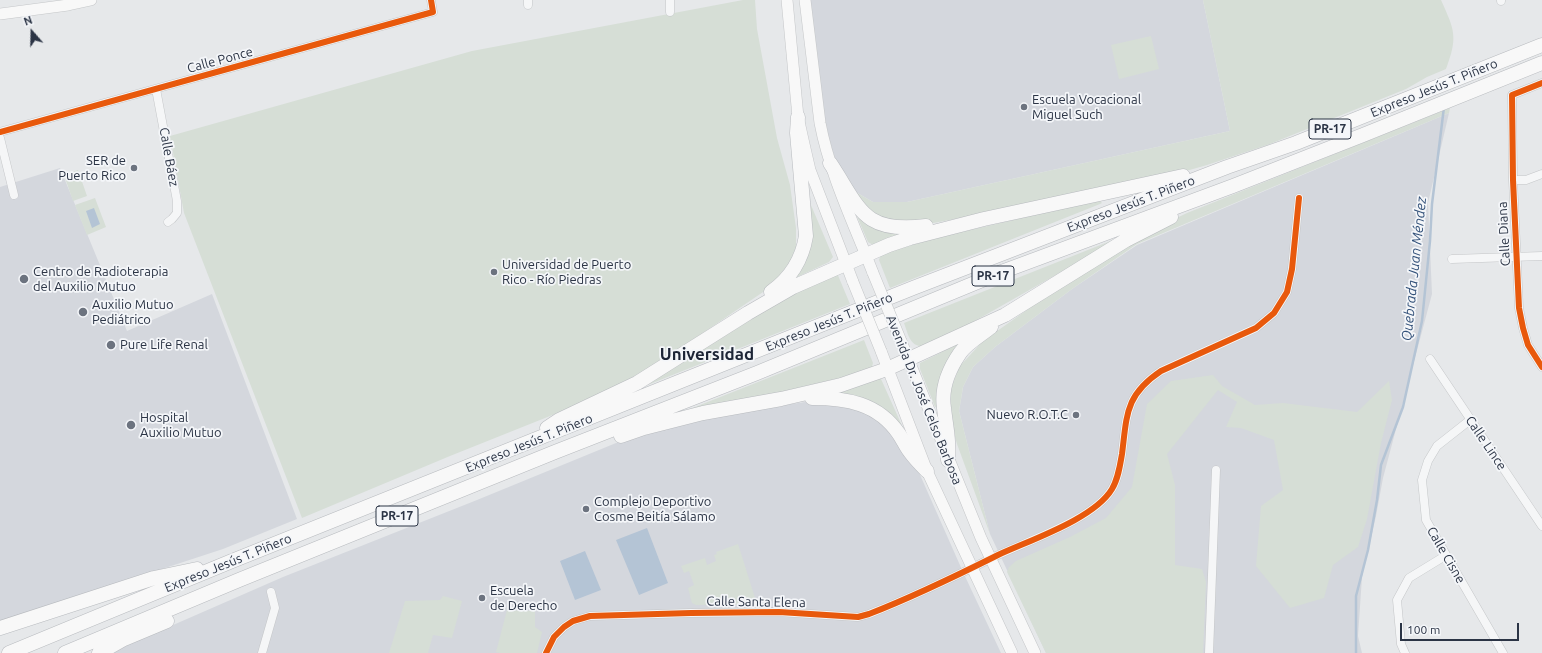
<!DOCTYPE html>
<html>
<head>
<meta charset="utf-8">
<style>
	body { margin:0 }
	#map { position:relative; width:1542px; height:653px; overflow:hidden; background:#e6e8ea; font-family:Ubuntu,sans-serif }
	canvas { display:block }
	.north { position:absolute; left:12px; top:12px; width:40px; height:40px; -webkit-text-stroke:3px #f4f6f9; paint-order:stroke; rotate:340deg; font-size:11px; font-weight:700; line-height:16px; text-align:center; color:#2b3445 }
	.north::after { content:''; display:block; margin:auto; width:14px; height:18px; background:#2b3445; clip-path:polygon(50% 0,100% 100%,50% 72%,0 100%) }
	.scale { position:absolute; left:1400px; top:623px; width:119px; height:18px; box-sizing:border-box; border:2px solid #2b3445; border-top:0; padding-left:5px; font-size:12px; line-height:14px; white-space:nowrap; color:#2b3445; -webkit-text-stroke:3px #f4f6f9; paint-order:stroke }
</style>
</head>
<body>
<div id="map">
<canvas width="1542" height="653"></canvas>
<div class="north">N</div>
<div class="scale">100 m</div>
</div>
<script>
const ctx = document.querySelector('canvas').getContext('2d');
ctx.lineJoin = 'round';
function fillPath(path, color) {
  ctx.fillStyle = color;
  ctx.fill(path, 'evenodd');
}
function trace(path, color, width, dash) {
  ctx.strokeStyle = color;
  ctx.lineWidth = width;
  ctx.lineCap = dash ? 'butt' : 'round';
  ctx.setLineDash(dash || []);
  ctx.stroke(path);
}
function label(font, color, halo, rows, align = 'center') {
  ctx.font = font + ' Ubuntu,sans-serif';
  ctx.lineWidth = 3.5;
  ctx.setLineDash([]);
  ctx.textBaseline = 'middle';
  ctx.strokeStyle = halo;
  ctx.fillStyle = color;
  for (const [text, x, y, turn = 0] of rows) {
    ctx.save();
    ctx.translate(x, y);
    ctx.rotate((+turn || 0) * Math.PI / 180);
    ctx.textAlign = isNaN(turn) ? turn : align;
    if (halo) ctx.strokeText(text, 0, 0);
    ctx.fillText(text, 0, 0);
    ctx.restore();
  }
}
const built = new Path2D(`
	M809 0H1203L1230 131 907 202H873L854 191 836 163 826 129Z
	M1449 113 1428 203 1432 294 1383 478 1376 516 1362 577 1358 636 1362 653H1046L990 534 959 411 963 387 973 367 995 347 1072 289 1137 245Z
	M60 168 127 331 212 294 297 519 223 549 0 622V187Z
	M805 402H831L856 407 877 419 892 432 917 468 963 572 1001 653H109L283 577 477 500 638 434 710 416Z`);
const green = new Path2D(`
	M743 0H755L757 29 777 138 790 185 796 228V255L769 288 625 386 450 456 302 518 184 213 170 136 472 51Z
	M1203 0H1441C1455 31 1458 37 1446 69L1427 77 1406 89 1270 144 1207 165 1179 173 977 215 917 226 871 217 854 191 873 202H907L1230 131Z
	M1151 36 1159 69 1119 79 1111 45Z
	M1450 108 1449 113 1137 244 1072 289 995 347 973 367 963 387 959 411 990 534 957 444 950 419 948 397 959 367 983 341 1068 281 1135 238 1187 213Z
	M78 170 87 196 73 201 64 175Z
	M95 198 106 227 87 235 75 205Z
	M808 198 833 257 829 262 793 279Z
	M1099 200 1102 203 1100 204 890 288 879 260 881 254 936 238Z
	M856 214 902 235 873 245 868 242Z
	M1113 240 1112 243 959 330 923 346C910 347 908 334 904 323Z
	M837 273 850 304 645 386 788 296Z
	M864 340 873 363 872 367 870 369 840 378 705 410 690 409Z
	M960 343 938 406 935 407 920 369V363Z
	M1213 375 1222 386 1255 405 1283 403 1357 412 1389 381 1392 400 1381 443 1367 519 1358 547 1333 565 1324 598 1290 608 1256 566 1261 506 1283 490 1274 440 1241 428 1226 427 1237 402 1218 390 1167 454 1175 485V565L1202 569 1206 582 1203 653H1046L1007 572 1009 567 1016 561 1070 537 1106 518 1132 487 1147 404 1171 381Z
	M879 378 881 379 908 439 842 393V390Z
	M738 544 757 604 696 605 692 603 688 588 694 585 689 571 684 573 681 566 705 558 707 565 716 561 714 555 717 554 716 552Z
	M443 596 462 601 452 638 433 635 428 653H389L405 601 440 600Z
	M507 610 535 611V627L542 632 537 653H500L496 652Z`);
const water = new Path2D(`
	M94 208 100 224 92 228 86 211Z
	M647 528 668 583 639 595 616 540Z
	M585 551 601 590 575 600 560 561Z`);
const stream = new Path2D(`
	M1356 653V596L1368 550 1377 500 1381 465 1403 407 1422 321 1430 241 1432 204 1444 107`);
const street = new Path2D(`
	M528 0V5
	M1501 1V0
	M670 12V0
	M1542 83 1512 95 1513 180 1519 308 1523 328 1528 345 1542 367
	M156 89 177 201V213L172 219 168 222
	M0 132 433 12 431 0
	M0 138 14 195
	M1513 180H1526L1542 174
	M1452 259 1542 256
	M1430 359 1542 526
	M1470 420 1437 446 1428 461 1422 480 1426 520 1503 653
	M262 653 275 608 271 592
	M546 653 554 637 564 627 573 621 590 616 691 613 779 612 858 617 869 614C913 597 956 576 998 555 1030 540 1094 519 1112 489 1118 479 1120 466 1122 454 1127 415 1125 395 1161 371L1256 328 1274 313 1287 292 1292 269 1299 198
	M1209 653 1216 470
	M1405 653 1401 644 1397 600 1409 578 1445 556`);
const secondary = new Path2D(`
	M787 0 798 117 804 144 810 170 853 282
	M805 0 820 123C830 175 854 224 873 273
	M0 14 68 5 91 0
	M901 341 981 538 1035 653
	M881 351 927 471 1012 653`);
const highway = new Path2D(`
	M830 163C860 208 862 234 926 226
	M771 292C791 278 802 260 806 236L797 133 798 117
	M812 398C846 398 878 403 899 434 903 440 906 447 910 452 915 459 921 465 927 471
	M547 428 559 420 637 383 748 313 793 287 889 245 910 238 984 219 1183 176
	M621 436 644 428 703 413 781 399 841 385 887 369 1005 315 1126 240 1171 217
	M948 460C950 441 946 427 944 408 941 389 949 369 960 353 967 343 981 335 991 327
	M0 628 154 578 197 569
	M9 653 232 561 913 288 1227 167 1296 143 1542 45
	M65 653 239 580 555 452 757 373 1004 271 1233 186 1363 135 1542 63
	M99 653 124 639 167 621`);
const secondaryBridge = new Path2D(`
	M873 273 901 341
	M853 282 881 351`);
const cycleway = new Path2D(`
	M1542 83 1512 95 1513 180 1519 308 1523 328 1528 345 1542 367
	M0 132 433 12 431 0
	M546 653 554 637 564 627 573 621 590 616 691 613 779 612 858 617 869 614C913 597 956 576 998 555 1030 540 1094 519 1112 489 1118 479 1120 466 1122 454 1127 415 1125 395 1161 371L1256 328 1274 313 1287 292 1292 269 1299 198`);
const markers = [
	[1024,107,4,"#6c737f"],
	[134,168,4,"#6c737f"],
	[494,272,4,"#6c737f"],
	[24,279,5,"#6c737f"],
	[83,312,5,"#6c737f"],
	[111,345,5,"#6c737f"],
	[1076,415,4,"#6c737f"],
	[131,425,5,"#6c737f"],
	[586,509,4,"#6c737f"],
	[482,598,4,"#6c737f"]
];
const shields = [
	[1330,129,42],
	[993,276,42],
	[397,516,42]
];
const shieldNames = [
	["PR-17",1330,129],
	["PR-17",993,276],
	["PR-17",397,516]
];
const streetNames = [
	["Calle Ponce",220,60,-15],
	["Expreso Jesús T. Piñero",1434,88,-22],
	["Calle Báez",169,157,80],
	["Expreso Jesús T. Piñero",1131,204,-21],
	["Calle Diana",1504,234,-93],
	["Expreso Jesús T. Piñero",829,322,-22],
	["Avenida Dr. José Celso Barbosa",924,400,68],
	["Expreso Jesús T. Piñero",529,443,-22],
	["Calle Lince",1486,443,56],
	["Calle Cisne",1446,555,60],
	["Expreso Jesús T. Piñero",228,563,-22],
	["Calle Santa Elena",756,602,1]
];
const poiNames = [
	["Escuela Vocacional",1032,100],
	["Miguel Such",1032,115],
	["SER de",126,161,"right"],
	["Puerto Rico",126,176,"right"],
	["Universidad de Puerto",502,265],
	["Rico - Río Piedras",502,280],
	["Centro de Radioterapia",33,272],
	["del Auxilio Mutuo",33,287],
	["Auxilio Mutuo",92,305],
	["Pediátrico",92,320],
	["Pure Life Renal",120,345],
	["Nuevo R.O.T.C",1068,415,"right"],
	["Hospital",140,418],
	["Auxilio Mutuo",140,433],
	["Complejo Deportivo",594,502],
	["Cosme Beitía Sálamo",594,517],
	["Escuela",490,591],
	["de Derecho",490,606]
];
const waterNames = [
	["Quebrada Juan Méndez",1414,269,-84]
];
const districtNames = [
	["Universidad",707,354]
];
fillPath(built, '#d4d7dd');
fillPath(green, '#d6ded6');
fillPath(water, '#b4c4d5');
trace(stream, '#b4c4d5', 2.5);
trace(street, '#c4c6c8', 9);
trace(secondary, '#c4c6c8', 12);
trace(highway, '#b8bbbf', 15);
trace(street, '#f5f6f7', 8);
trace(secondary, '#f8f8f8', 11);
trace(highway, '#f8f8f8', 14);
trace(secondaryBridge, '#c4c6c8', 12, []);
trace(secondaryBridge, '#f8f8f8', 11);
trace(cycleway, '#e8590c', 6);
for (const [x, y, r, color] of markers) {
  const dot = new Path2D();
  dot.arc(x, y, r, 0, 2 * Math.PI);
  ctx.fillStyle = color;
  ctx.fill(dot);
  trace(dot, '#f4f6f9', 1.5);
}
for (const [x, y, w] of shields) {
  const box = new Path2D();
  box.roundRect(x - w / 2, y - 10, w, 20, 3);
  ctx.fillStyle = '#f4f6f9';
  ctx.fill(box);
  trace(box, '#2b3445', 1);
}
label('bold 12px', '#2b3445', null, shieldNames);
label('13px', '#2b3445', '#f4f6f9', streetNames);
label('13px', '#2b3445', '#f4f6f9', poiNames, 'left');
label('italic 14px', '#34527a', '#f4f6f9', waterNames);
label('bold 17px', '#1d2536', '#f4f6f9', districtNames);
</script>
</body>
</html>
